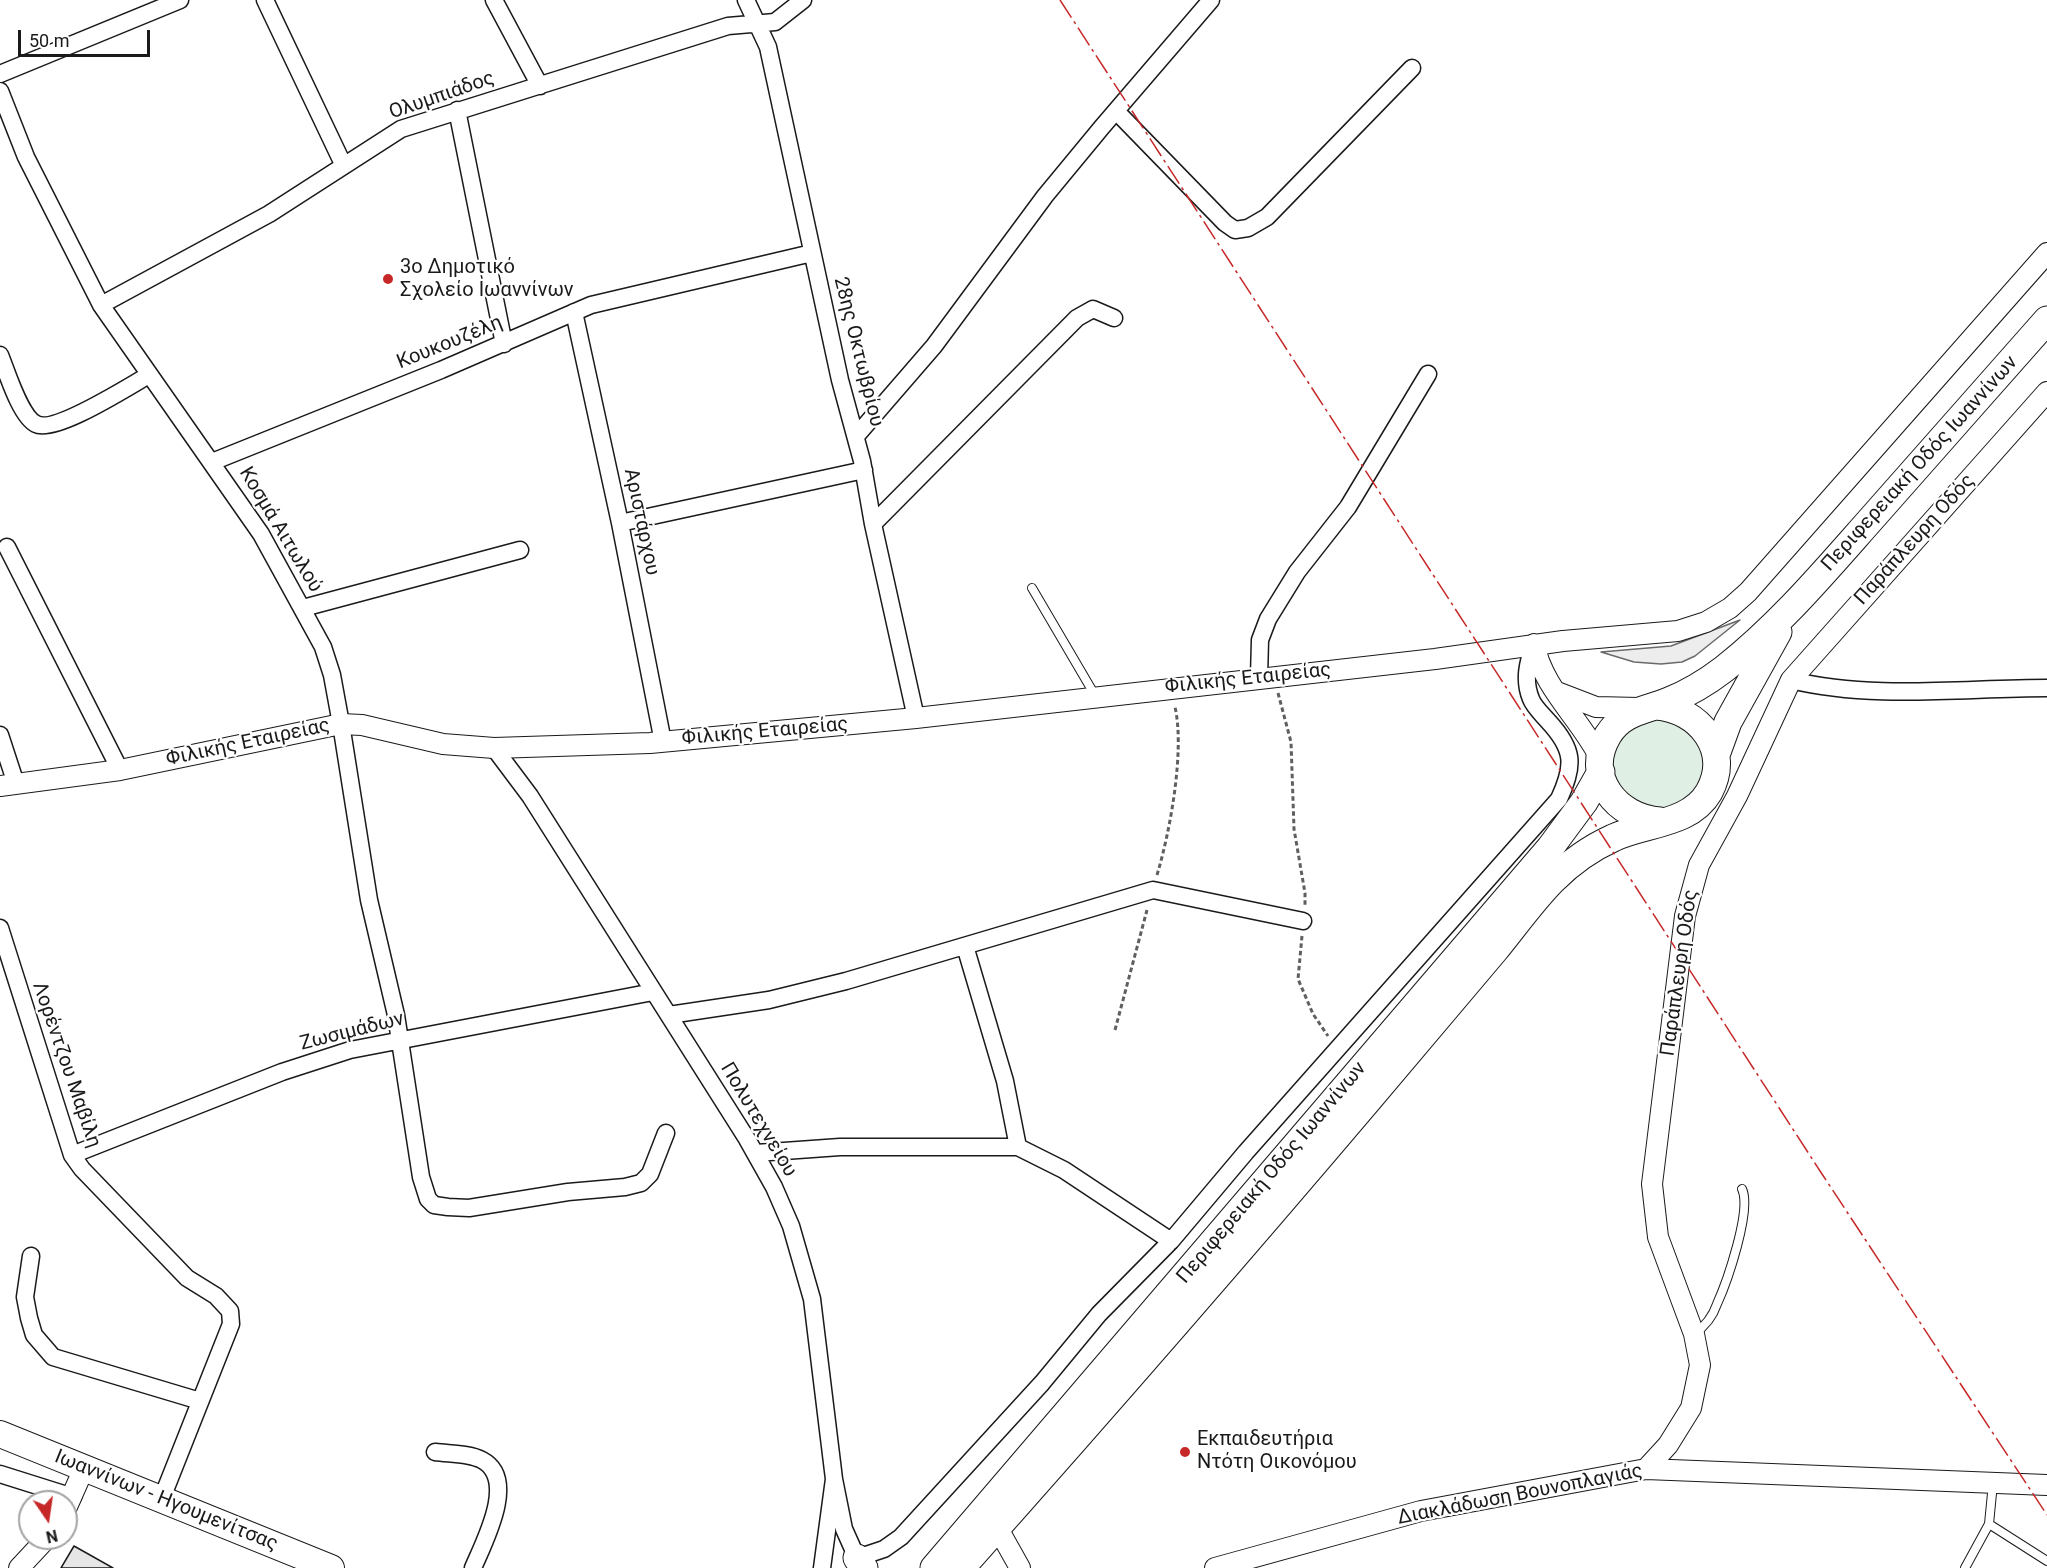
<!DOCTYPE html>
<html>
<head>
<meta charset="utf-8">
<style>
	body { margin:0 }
	#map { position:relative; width:2047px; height:1568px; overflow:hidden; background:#fff; font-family:Roboto,sans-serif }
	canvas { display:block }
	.north { position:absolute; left:18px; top:1490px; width:60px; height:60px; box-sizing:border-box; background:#fff; border:2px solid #a3a3a3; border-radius:50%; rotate:167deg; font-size:16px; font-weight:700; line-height:24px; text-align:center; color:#1a1a1a }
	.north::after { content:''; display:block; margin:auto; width:21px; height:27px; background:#c62828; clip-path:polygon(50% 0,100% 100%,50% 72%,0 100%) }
	.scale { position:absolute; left:18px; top:30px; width:132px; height:27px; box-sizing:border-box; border:3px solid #1a1a1a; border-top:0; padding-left:8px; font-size:18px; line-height:21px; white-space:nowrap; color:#1a1a1a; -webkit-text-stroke:4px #fff; paint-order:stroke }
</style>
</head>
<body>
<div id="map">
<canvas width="2047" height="1568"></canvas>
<div class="north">N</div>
<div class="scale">50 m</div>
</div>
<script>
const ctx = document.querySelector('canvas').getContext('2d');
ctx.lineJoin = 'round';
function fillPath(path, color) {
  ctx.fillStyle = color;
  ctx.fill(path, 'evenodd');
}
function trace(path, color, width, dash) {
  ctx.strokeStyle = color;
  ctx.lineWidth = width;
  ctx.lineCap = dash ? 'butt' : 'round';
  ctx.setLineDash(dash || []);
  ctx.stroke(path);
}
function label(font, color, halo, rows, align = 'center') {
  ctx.font = font + ' Roboto,sans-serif';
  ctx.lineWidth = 4.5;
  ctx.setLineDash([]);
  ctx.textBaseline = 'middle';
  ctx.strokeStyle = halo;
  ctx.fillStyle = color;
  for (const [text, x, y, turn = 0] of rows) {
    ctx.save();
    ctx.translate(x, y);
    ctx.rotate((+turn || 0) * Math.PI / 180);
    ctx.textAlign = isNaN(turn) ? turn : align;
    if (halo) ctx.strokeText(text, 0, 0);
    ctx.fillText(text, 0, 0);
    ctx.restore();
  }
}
const green = new Path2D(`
	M1656 718 1688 728 1706 757 1699 790 1672 811 1629 803 1611 774 1613 751 1625 732Z`);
const parking = new Path2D(`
	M1740 620 1695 656 1682 662 1661 664 1634 662 1601 652 1671 646Z`);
const building = new Path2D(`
	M74 1546 113 1568H61Z`);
const path = new Path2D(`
	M1278 693 1291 742 1294 829 1305 893V906
	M1157 875C1170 832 1185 751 1175 707
	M1302 936 1298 979 1313 1014 1328 1036
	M1115 1030 1147 910`);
const service = new Path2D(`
	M1032 588 1096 697
	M1694 1334C1704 1327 1713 1316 1717 1304 1727 1282 1752 1210 1742 1189
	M1989 1524 2047 1561
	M1965 1568 1989 1524 1993 1483`);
const minor = new Path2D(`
	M265 0 343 164
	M494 0 540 86
	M746 0 768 47 840 380 862 461 873 524 916 718
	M0 74 180 0
	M0 91 26 157 101 305 261 534 323 647 332 675 341 724 369 900 396 1015 421 1177 428 1199 434 1205 448 1207 469 1208 568 1192 625 1187 641 1183 650 1174 666 1133
	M457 110 504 344
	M1116 111 1225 223 1235 230 1248 228 1267 217 1412 68
	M101 305 269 214 401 129 728 26 775 22 803 0
	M574 312 620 523 663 742
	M0 355C7 372 20 416 36 424 55 434 129 386 149 375
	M857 435 934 346 1045 196 1102 127 1211 0
	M212 462 441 370 591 305 812 253
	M620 523 864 470
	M873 524 1077 318 1093 309 1114 318
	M7 547 120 770
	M303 608 520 550
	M1259 677 1260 640 1268 619 1297 572 1348 507 1428 374
	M1791 680C1872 700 1964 688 2047 688
	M0 735 16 784
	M494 748 530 796 747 1139 774 1187 791 1226 812 1299 834 1479 822 1568
	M0 928 72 1155 82 1169 187 1278 216 1296 230 1311 231 1324 162 1498
	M965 946 1005 1081 1018 1147
	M669 1015 769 1000 846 981 1153 890 1303 921
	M756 1153 840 1147H1018L1064 1170 1171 1241
	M72 1155 282 1072 350 1050 653 992
	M31 1256 25 1297 29 1318 34 1335 53 1357 200 1401
	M435 1452C450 1454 469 1453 482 1460 518 1479 484 1542 473 1568
	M0 1474 73 1497
	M834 1479 844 1529 857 1558 884 1549 901 1537 1042 1383 1099 1314 1171 1241 1246 1152 1559 799C1575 765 1574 749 1548 721 1542 714 1534 707 1531 699 1523 680 1528 662 1534 644`);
const tertiary = new Path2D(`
	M1534 644C1543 689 1581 719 1601 760
	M1557 692 1596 707 1639 708
	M0 786 120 770 341 724 362 725 443 744 494 748 650 743 916 718 1435 659 1563 641 1678 631 1706 622 1730 608 1748 592 2047 253
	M1646 1469 1668 1445 1691 1408 1700 1365 1694 1334 1658 1237 1652 1184 1685 916 1699 865 1737 796 1791 680 2047 392
	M66 1509 85 1466
	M997 1527 1020 1568
	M19 1568 47 1538
	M1215 1568 1421 1511 1646 1469 2047 1485`);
const primary = new Path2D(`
	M0 1434 331 1568`);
const trunk = new Path2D(`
	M1716 755 1728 722 1778 632
	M1660 821C1617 818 1583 777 1608 735 1623 711 1645 711 1669 701 1689 693 1707 682 1724 669 1780 625 1826 570 1873 517 1931 451 1989 386 2047 320
	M857 1558 864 1568
	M934 1568 1550 848 1584 802 1601 772
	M961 1568C1099 1413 1235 1257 1369 1099 1411 1050 1453 1000 1495 950 1514 927 1532 901 1553 880 1570 863 1591 848 1613 838 1644 823 1690 825 1709 792 1732 750 1699 709 1656 706`);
const power = new Path2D(`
	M1060 0 1822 1174 2047 1515`);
const markers = [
	[388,279,6,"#c62828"],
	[1185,1452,6,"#c62828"]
];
const streetNames = [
	["Ολυμπιάδος",442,96,-19],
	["Κουκουζέλη",450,343,-22],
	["28ης Οκτωβρίου",858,352,76],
	["Περιφερειακή Οδός Ιωαννίνων",1920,464,-48],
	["Αριστάρχου",641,522,78],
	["Κοσμά Αιτωλού",280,530,59],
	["Παράπλευρη Οδός",1915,540,-48],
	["Φιλικής Εταιρείας",1248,679,-6],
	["Φιλικής Εταιρείας",765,732,-5],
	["Φιλικής Εταιρείας",248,743,-12],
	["Παράπλευρη Οδός",1680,973,-82],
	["Ζωσιμάδων",352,1032,-14],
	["Λορέντζου Μαβίλη",66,1065,71],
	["Πολυτεχνείου",758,1120,59],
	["Περιφερειακή Οδός Ιωαννίνων",1272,1173,-50],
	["Διακλάδωση Βουνοπλαγιάς",1520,1495,-11],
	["Ιωαννίνων - Ηγουμενίτσας",166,1501,22]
];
const poiNames = [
	["3ο Δημοτικό",400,268],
	["Σχολείο Ιωαννίνων",400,291],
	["Εκπαιδευτήρια",1197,1440],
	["Ντότη Οικονόμου",1197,1463]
];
fillPath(green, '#e0efe3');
trace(green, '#6a6a6a', 1.5);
fillPath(parking, '#ededed');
trace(parking, '#6a6a6a', 1.5);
fillPath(building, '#e6e6e6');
trace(building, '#1a1a1a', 1.5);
trace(service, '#1a1a1a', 10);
trace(minor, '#1a1a1a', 19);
trace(tertiary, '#1a1a1a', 22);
trace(primary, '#1a1a1a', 28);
trace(trunk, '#1a1a1a', 29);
trace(path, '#5f5f5f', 3, [4.5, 3]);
trace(service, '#fff', 8);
trace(minor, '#fff', 16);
trace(tertiary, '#fff', 20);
trace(primary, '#fff', 26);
trace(trunk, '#fff', 27);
trace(power, '#c62828', 1.5, [21, 4.5, 3, 4.5]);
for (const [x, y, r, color] of markers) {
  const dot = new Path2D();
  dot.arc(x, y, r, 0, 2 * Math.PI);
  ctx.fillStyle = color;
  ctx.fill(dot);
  trace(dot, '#fff', 2);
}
label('20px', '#1a1a1a', '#fff', streetNames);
label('20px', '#1a1a1a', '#fff', poiNames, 'left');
</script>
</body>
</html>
